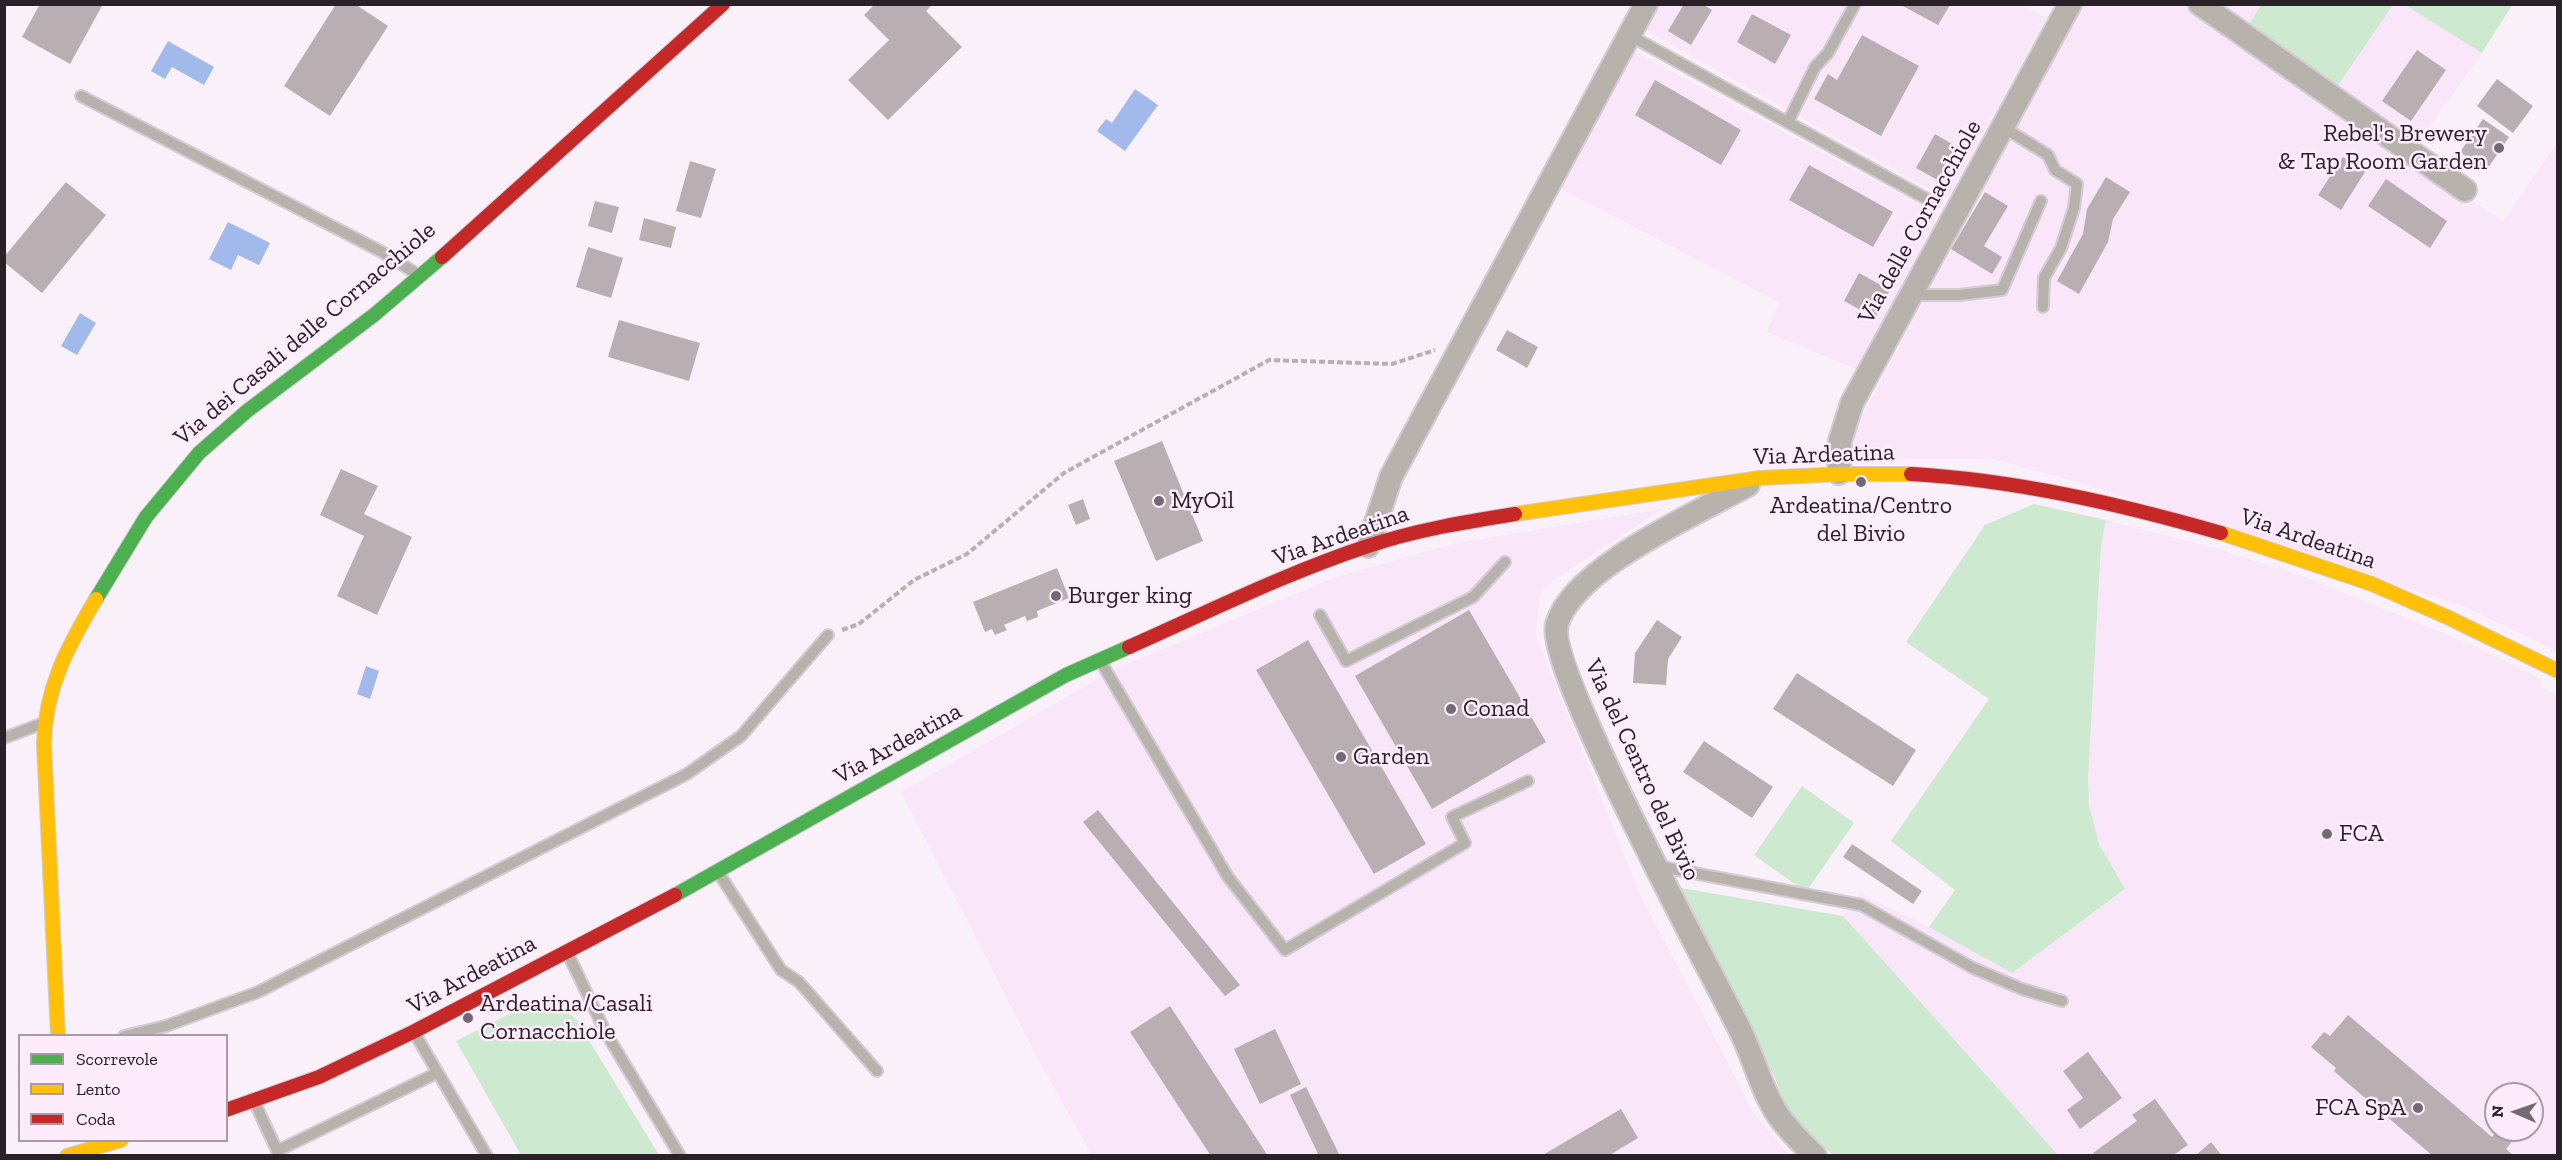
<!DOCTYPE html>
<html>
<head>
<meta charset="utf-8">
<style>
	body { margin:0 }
	#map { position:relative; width:2562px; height:1160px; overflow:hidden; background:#faf0fa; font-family:"Zilla Slab",serif }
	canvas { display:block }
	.frame { position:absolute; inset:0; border:6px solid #292028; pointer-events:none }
	.legend { position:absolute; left:18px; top:1034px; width:210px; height:108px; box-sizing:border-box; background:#feecfd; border:2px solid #a99aa8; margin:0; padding:8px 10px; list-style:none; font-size:18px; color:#292028 }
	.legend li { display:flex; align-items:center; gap:12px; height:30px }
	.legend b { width:30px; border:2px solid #a99aa8 }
	.north { position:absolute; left:2484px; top:1082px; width:60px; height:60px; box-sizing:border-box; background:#feecfd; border:2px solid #a99aa8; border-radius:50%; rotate:272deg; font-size:16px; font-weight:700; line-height:24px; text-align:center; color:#292028 }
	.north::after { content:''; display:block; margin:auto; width:21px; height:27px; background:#726972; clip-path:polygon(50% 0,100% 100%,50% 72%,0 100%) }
</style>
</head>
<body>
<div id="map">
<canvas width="2562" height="1160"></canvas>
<div class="frame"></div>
<ul class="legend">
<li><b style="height:8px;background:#4caf50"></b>Scorrevole</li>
<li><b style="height:8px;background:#ffc107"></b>Lento</li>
<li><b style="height:8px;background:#c62828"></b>Coda</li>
</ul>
<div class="north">N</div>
</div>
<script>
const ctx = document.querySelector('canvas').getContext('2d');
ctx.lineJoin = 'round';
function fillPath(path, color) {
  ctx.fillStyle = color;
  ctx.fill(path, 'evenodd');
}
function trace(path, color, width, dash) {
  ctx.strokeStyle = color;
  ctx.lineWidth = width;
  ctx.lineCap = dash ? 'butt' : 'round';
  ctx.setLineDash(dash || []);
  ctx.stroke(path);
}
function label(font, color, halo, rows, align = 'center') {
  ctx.font = font + ' "Zilla Slab",serif';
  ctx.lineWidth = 5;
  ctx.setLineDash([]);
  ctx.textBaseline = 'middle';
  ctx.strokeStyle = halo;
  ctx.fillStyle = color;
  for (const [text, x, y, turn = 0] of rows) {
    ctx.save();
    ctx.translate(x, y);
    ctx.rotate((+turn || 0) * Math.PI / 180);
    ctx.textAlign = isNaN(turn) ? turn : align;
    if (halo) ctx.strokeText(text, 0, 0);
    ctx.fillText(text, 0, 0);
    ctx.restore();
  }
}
const built = new Path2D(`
	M1660 4H2022L2046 18 1947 199 1645 30Z
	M2082 5H2182L2503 221 2557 143V651L2465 607 2088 485 1993 459 1855 458 1853 433Z
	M2215 5H2261L2249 24Z
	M2393 5H2405L2482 53 2419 142 2336 88Z
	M1634 51 1938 215 1858 370 1767 332 1779 302 1559 188Z
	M1662 509 1556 579 1540 594 1536 636 1640 894 1754 1113 1789 1155H1092L1038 1059 901 792 1115 669 1336 577 1456 543Z
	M2106 520 2219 549 2308 578 2477 647 2542 679 2541 687 2557 695V1155H2058L1843 916 1860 893 1929 927 2012 973 2125 890 2108 863 2092 825 2088 778 2101 546ZM2496 1094H2532V1130H2496Z`);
const green = new Path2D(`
	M2261 5H2393L2336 88 2249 24Z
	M2405 5H2512L2482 53Z
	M2034 504 2106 520 2101 546 2088 778 2089 805 2099 844 2125 889 2012 973 1929 927 1955 890 1891 841 1989 699 1906 642 1985 525Z
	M1802 786 1854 823 1806 892 1754 855Z
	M1681 888 1843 916 2058 1155H1833L1790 1115 1774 1076Z
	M547 995 576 1019 659 1155H521L456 1041Z`);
const water = new Path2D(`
	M168 41 214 67 204 85 172 67 165 79 151 71Z
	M1135 89 1158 105 1125 151 1097 131 1106 119 1112 123Z
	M228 222 270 243 259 265 238 255 231 270 209 259Z
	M80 313 96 323 77 355 61 346Z
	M366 666 379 671 370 699 357 694Z`);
const building = new Path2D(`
	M40 4H103L70 64 22 37Z
	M336 4H355L388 26 330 116 284 86Z
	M875 4H933L926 11 962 47 888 120 848 80 889 40 864 15Z
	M1684 4H1702L1712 10 1691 45 1668 31Z
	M1901 5H1950L1938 25Z
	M1752 14 1791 35 1775 64 1737 42Z
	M1862 35 1919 66 1881 136 1814 99 1828 74 1837 80Z
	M2417 50 2446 70 2411 121 2382 101Z
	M2497 79 2533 106 2513 133 2477 106Z
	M1655 80 1741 130 1721 165 1635 115Z
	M2483 119 2509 137 2486 171 2460 152Z
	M1935 134 1959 148 1941 182 1916 168Z
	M2343 157 2365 172 2341 210 2318 195Z
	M690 161 716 169 701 218 676 211Z
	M1809 165 1893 212 1873 247 1789 200Z
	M2106 177 2130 192 2113 219 2108 242 2079 294 2057 281 2083 234 2087 209Z
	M2386 179 2447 221 2430 248 2368 206Z
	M66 182 106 215 42 293 4 262V257Z
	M1985 192 2008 206 1984 246 2002 257 1992 274 1951 249Z
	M595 201 619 207 612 233 588 226Z
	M644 218 676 227 671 248 639 240Z
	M588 247 623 258 611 298 576 287Z
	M1859 273 1890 290 1875 318 1844 301Z
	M619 320 700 343 689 381 608 357Z
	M1507 330 1538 347 1527 368 1496 350Z
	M1162 441 1203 541 1156 561 1114 461Z
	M341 469 378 486 364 514 412 537 377 615 337 596 364 536 320 515Z
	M1083 499 1090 519 1076 525 1068 505Z
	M1057 568 1069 598 1037 611 1038 617 1027 621 1025 616 1004 625 1007 630 995 635 992 629 985 632 973 602Z
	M1469 610 1546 742 1432 809 1355 676Z
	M1657 620 1682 637 1668 659 1666 685 1633 683 1635 653Z
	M1308 640 1426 844 1374 874 1256 670Z
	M1797 673 1916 750 1893 786 1773 709Z
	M1704 741 1773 787 1752 818 1683 772Z
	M1098 810 1240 985 1225 996 1083 822Z
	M1852 844 1922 891 1913 904 1843 857Z
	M1170 1006 1268 1156H1211L1130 1032Z
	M2348 1015 2492 1137 2497 1130H2514L2519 1133 2506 1149 2514 1156H2433L2344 1080 2334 1071 2336 1068 2311 1047 2324 1032 2330 1036Z
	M1275 1029 1301 1084 1260 1104 1234 1049Z
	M2088 1052 2122 1098 2080 1129 2067 1110 2083 1098 2063 1071Z
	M1306 1087 1340 1156H1319L1290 1095Z
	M2155 1099 2188 1145 2172 1156H2095L2093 1153 2137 1121 2132 1115Z
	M1621 1109 1638 1138 1608 1156H1541Z
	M2211 1142 2222 1156H2195Z`);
const path = new Path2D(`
	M842 630 859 624 914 580 967 554 1064 473 1269 360 1392 364 1435 350`);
const lane = new Path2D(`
	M1629 35 1934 203
	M81 96 382 252 417 274
	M1788 122 1815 67 1828 53 1855 4
	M2003 127 2048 155 2055 170 2077 184 2074 208 2061 248 2044 278 2043 307
	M1911 295H1959L2002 290 2041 201
	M1320 615 1346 661 1473 597 1505 562
	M1101 662 1228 877 1285 950 1465 843 1452 817 1528 781
	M4 738 41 724
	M1657 866 1861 905 1973 968 2022 989 2062 1001
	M720 875 781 970 799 982 877 1071
	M568 954 606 1033 680 1156
	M415 1034 487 1156
	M124 1036 166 1026 258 992 687 774 741 736 828 635
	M254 1101 279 1155
	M277 1151 437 1073`);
const street = new Path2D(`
	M2200 4 2465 190
	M1839 473 1840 441 1852 403 2070 4
	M1748 485C1698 513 1574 567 1557 624 1544 665 1713 975 1741 1032 1754 1059 1762 1091 1778 1115 1788 1130 1802 1143 1815 1156
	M1368 546 1391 477 1646 4`);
const fast = new Path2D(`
	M96 599 146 517 199 453 247 411 374 315 442 257
	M675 895 1066 675 1129 647`);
const slow = new Path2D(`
	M1515 514 1760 478 1844 474H1911
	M2221 533 2372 584 2447 617 2558 671
	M58 1036 44 744C45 688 68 646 96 599
	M67 1156 121 1140`);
const jam = new Path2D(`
	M442 257 723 4
	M1911 474C2016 480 2120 504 2221 533
	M1129 647C1208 612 1286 573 1368 546 1416 530 1465 522 1515 514
	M226 1110 319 1077 413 1032 675 895`);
const markers = [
	[2499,148,6,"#726972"],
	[1861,482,6,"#726972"],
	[1159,501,6,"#726972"],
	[1056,596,6,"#726972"],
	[1451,709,6,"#726972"],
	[1341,757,6,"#726972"],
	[2327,834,6,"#726972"],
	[468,1018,6,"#726972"],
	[2418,1108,6,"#726972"]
];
const poiNames = [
	["Rebel's Brewery",2487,134,"right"],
	["& Tap Room Garden",2487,162,"right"],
	["MyOil",1171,501],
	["Ardeatina/Centro",1861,506,"center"],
	["del Bivio",1861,534,"center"],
	["Burger king",1068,596],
	["Conad",1463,709],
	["Garden",1353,757],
	["FCA",2339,834],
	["Ardeatina/Casali",480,1004],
	["Cornacchiole",480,1032],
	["FCA SpA",2406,1108,"right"]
];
const streetNames = [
	["Via delle Cornacchiole",1920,222,-61],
	["Via dei Casali delle Cornacchiole",305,334,-40],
	["Via Ardeatina",1824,455,-2],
	["Via Ardeatina",1341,536,-19],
	["Via Ardeatina",2308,539,19],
	["Via Ardeatina",898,744,-29],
	["Via del Centro del Bivio",1642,770,65],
	["Via Ardeatina",472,975,-28]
];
fillPath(built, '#fae6f9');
fillPath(green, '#cde9cf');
fillPath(water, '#a1baeb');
fillPath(building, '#b9afb2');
trace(lane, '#d4cbd3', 14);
trace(street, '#d4cbd3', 26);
trace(fast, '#d4cbd3', 16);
trace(slow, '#d4cbd3', 16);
trace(jam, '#d4cbd3', 16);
trace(path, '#b6b0ae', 4, [6, 3]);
trace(lane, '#b8b2ad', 10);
trace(street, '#b8b2ad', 22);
trace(fast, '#4caf50', 14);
trace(slow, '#ffc107', 14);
trace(jam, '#c62828', 14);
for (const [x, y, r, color] of markers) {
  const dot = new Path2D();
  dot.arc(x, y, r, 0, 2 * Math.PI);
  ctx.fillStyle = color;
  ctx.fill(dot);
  trace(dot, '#feecfd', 2);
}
label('24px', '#292028', '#feecfd', poiNames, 'left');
label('24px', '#292028', '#feecfd', streetNames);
</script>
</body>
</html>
